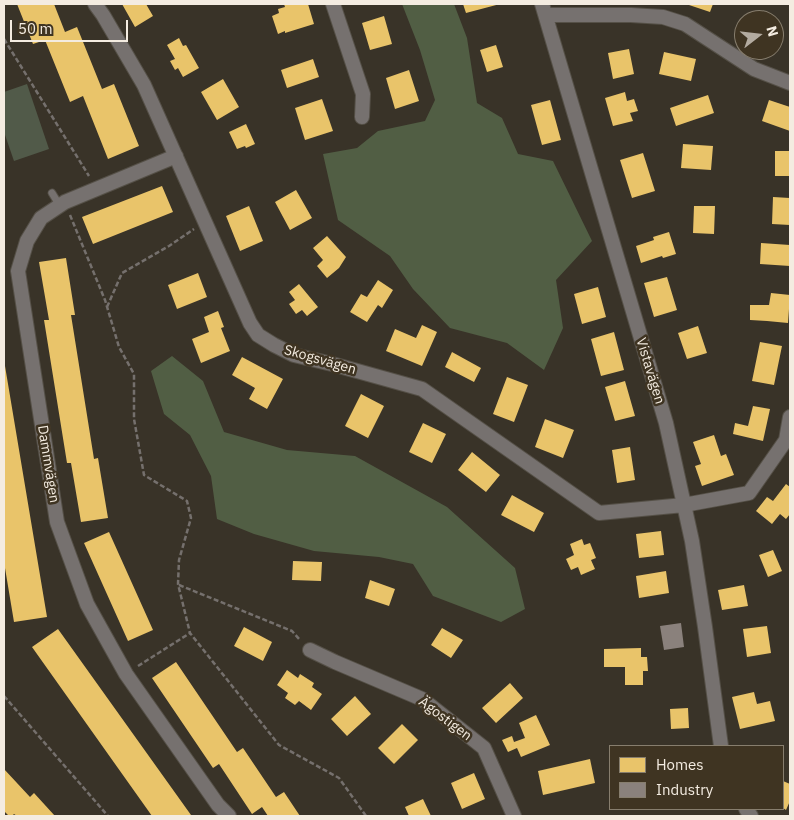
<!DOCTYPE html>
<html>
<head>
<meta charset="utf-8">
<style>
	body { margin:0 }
	#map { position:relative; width:794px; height:820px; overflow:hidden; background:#393328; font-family:"IBM Plex Sans",sans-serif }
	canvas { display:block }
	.frame { position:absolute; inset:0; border:5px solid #f4ece1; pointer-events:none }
	.legend { position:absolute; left:609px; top:745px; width:175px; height:65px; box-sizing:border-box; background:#3f3422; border:1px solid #877e6e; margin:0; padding:6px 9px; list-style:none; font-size:15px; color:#f4ece1 }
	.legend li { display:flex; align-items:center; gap:10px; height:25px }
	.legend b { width:25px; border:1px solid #877e6e }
	.north { position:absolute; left:734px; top:10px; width:50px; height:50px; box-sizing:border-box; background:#3f3422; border:1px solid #877e6e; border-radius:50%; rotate:74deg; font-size:14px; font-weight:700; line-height:20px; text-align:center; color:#f4ece1 }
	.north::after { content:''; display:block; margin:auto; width:18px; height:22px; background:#b3aba0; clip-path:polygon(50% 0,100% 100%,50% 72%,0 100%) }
	.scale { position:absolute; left:10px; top:20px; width:118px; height:22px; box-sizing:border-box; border:2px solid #f4ece1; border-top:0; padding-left:6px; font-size:15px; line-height:18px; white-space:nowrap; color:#f4ece1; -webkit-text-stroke:4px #3f3422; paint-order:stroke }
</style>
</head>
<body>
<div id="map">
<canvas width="794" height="820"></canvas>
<div class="frame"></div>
<ul class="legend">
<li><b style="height:14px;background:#e9c46a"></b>Homes</li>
<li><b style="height:14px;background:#8a817c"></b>Industry</li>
</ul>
<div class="north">N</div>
<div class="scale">50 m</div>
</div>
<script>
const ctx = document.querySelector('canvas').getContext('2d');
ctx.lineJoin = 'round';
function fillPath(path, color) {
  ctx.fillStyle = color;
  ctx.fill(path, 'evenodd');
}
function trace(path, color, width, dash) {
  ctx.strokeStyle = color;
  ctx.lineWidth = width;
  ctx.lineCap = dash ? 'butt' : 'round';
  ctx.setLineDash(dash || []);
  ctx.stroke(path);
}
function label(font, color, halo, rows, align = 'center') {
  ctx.font = font + ' "IBM Plex Sans",sans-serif';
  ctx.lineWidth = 5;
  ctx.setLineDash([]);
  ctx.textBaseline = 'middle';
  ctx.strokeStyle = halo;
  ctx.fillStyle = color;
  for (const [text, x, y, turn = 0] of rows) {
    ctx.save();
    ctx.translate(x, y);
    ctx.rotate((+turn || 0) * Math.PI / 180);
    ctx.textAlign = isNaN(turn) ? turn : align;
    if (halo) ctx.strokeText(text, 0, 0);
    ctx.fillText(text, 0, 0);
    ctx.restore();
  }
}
const green = new Path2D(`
	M27 84 49 149 14 161 4 132V92Z`);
const forest = new Path2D(`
	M402 4H454L467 38 477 103 502 118 518 154 553 161 592 241 556 280 563 328 544 370 507 343 450 328 413 289 390 256 338 220 323 154 357 148 378 131 425 121 435 100 420 50Z
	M172 356 203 381 224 432 287 450 355 456 447 507 515 568 525 609 501 622 433 596 413 564 379 557 314 551 254 534 217 519 211 476 190 435 164 414 151 371Z`);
const homes = new Path2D(`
	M17 4H54L65 32 77 27 102 89 114 84 139 146 108 159 83 96 70 102 45 40 33 44Z
	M122 4H146L153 16 135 27Z
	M284 4H308L314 24 285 33V31L278 34 272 16 279 13 278 9 285 7Z
	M463 4H500L466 13Z
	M686 4H713L710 12Z
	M384 16 392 44 370 50 362 23Z
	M742 19H744V43H742Z
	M179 38 183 46 186 45 199 68 183 77 178 68 175 70 170 61 175 59 167 45Z
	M496 45 503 67 487 72 480 50Z
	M629 49 634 74 613 79 608 53Z
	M664 52 696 59 691 81 659 74Z
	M313 59 319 77 287 88 281 70Z
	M409 70 419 101 395 109 386 78Z
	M223 79 239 107 217 120 201 92Z
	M625 92 627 101 634 99 638 111 630 113 633 121 613 126 605 98Z
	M708 95 714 113 676 126 670 108Z
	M322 99 333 131 305 140 295 108Z
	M550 100 561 140 542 145 531 105Z
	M769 100 790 107V131L762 121Z
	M246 124 255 144 246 148 245 146 237 149 229 132Z
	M683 144 713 146 711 170 681 168Z
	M775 151H790V176H775Z
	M643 153 655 191 632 198 620 160Z
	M162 186 173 212 93 244 82 217Z
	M296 190 312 218 290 230 275 202Z
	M773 197 790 198V225L772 224Z
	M249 206 263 241 240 251 226 216Z
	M694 206H715L714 234 693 233Z
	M669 232 676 254 663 258 662 256 641 263 636 246 654 240 653 237Z
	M327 236 346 257 339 268 327 278 317 266 323 260 313 248Z
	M761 243 790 245V266L760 264Z
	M66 258 75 315H71L94 459 98 458 108 518 81 522 71 463H67L44 320H49L39 262Z
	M198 273 207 297 177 309 168 285Z
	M667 277 677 310 654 317 644 283Z
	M378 280 393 290 382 308 378 305 367 322 350 312 361 294 367 297Z
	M299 284 318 307 307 316 302 310 296 314 289 304 295 300 289 292Z
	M598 287 606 317 582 324 574 294Z
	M771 293 790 295 788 323 767 321 750 320V305H769Z
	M218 311 224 327 221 328 230 351 201 363 192 339 209 332 204 317Z
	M422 325 437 332 422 366 386 351 395 329 416 338Z
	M698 326 707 353 687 359 678 333Z
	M614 332 624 370 601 376 591 339Z
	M760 342 782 346 774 385 752 381Z
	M452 352 481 368 474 382 445 367Z
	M242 357 283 379 267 409 249 399 255 388 232 375Z
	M4 366H5L6 372 47 617 14 622 4 562Z
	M507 377 528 385 514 422 493 414Z
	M625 381 635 416 615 421 605 387Z
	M361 394 384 406 368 438 345 426Z
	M753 406 770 409 763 441 733 434 735 423 748 426Z
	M545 419 574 430 563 458 535 447Z
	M423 423 446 434 432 463 409 452Z
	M714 435 721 456 726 454 734 475 702 486 695 466 701 464 693 442Z
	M630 447 635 480 617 483 612 450Z
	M472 452 500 475 486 492 458 470Z
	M786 484 790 487V514L786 519 780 514 772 524 756 511 767 497 773 501Z
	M512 495 544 513 534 532 501 515Z
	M661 531 664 555 639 558 636 534Z
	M109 532 153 630 128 641 84 543Z
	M582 539 584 545 590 543 596 558 591 560 595 569 581 575 578 567 571 570 566 559 574 555 570 544Z
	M773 550 782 571 768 577 759 555Z
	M293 561 322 562 321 581 292 580Z
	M666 571 669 593 639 598 636 576Z
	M370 580 395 589 389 606 365 598Z
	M744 585 748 606 722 610 718 590Z
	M767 626 771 653 747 657 743 629Z
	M244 627 272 642 263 661 234 646Z
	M442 628 463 640 451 658 431 645Z
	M58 629 191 815 190 816H152L32 647Z
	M641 648V657H647L648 671H643V685H625V667H604V649Z
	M176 662 237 752 243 748 276 797 284 792 300 816H268L262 807 252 814 219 764 213 768 152 678Z
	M287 670 298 678 300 674 314 683 312 687 322 694 311 710 299 701 295 705 285 698 288 693 277 685Z
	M510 683 523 698 496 723 482 708Z
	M754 692 757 704 770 701 775 721 740 729 732 697Z
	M355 696 371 714 347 736 331 719Z
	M688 708 689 728 671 729 670 709Z
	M536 715 550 745 521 757 517 748 508 752 502 740 512 736 514 742 525 738 519 723Z
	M402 724 418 740 394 764 378 748Z
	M590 759 595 783 543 795 538 771Z
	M4 769 30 797 34 793 55 816H17L14 814 12 816H9L4 811Z
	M474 773 485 799 462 809 451 783Z
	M783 781 790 784V801L786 810 783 808Z
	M423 799 431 816H409L405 807Z`);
const industry = new Path2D(`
	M681 623 684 647 664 650 660 626Z`);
const path = new Path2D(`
	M4 39 89 176
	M70 215 105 300 119 347 134 374V419L144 475 187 501 191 518 179 560 178 584 190 633 279 745 339 778 366 816
	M107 307 122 273 169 246 194 229
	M179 585 292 631 300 640
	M138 666 190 633
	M4 696 108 816`);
const service = new Path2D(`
	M52 193 60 206`);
const minor = new Path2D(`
	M95 4 103 15 144 85 250 323 258 335 274 345 294 355 332 364 422 389 599 513 684 505 749 493 786 440 790 417
	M333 4 363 94 362 117
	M542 4 666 423 692 541 705 627 721 746
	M546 15H631L663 17 685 24 754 69 790 83
	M176 156 65 202 41 218 27 241 18 271 57 522 87 604 126 674 218 805 229 816
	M310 650 335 662 422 699 484 748 514 816
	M746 809 751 816`);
const streetNames = [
	["Skogsvägen",320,360,16],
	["Vistavägen",650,371,73],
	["Dammvägen",48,464,81],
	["Ägostigen",445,719,37]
];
fillPath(green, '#515a49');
fillPath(forest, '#515e44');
fillPath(homes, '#e9c46a');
fillPath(industry, '#8a817c');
trace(service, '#555047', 9);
trace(minor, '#555047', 16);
trace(path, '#75706d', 2.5, [5, 2.5]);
trace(service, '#76716f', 7);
trace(minor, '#76716f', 14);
label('14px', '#f4ece1', '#3f3422', streetNames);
</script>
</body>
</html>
